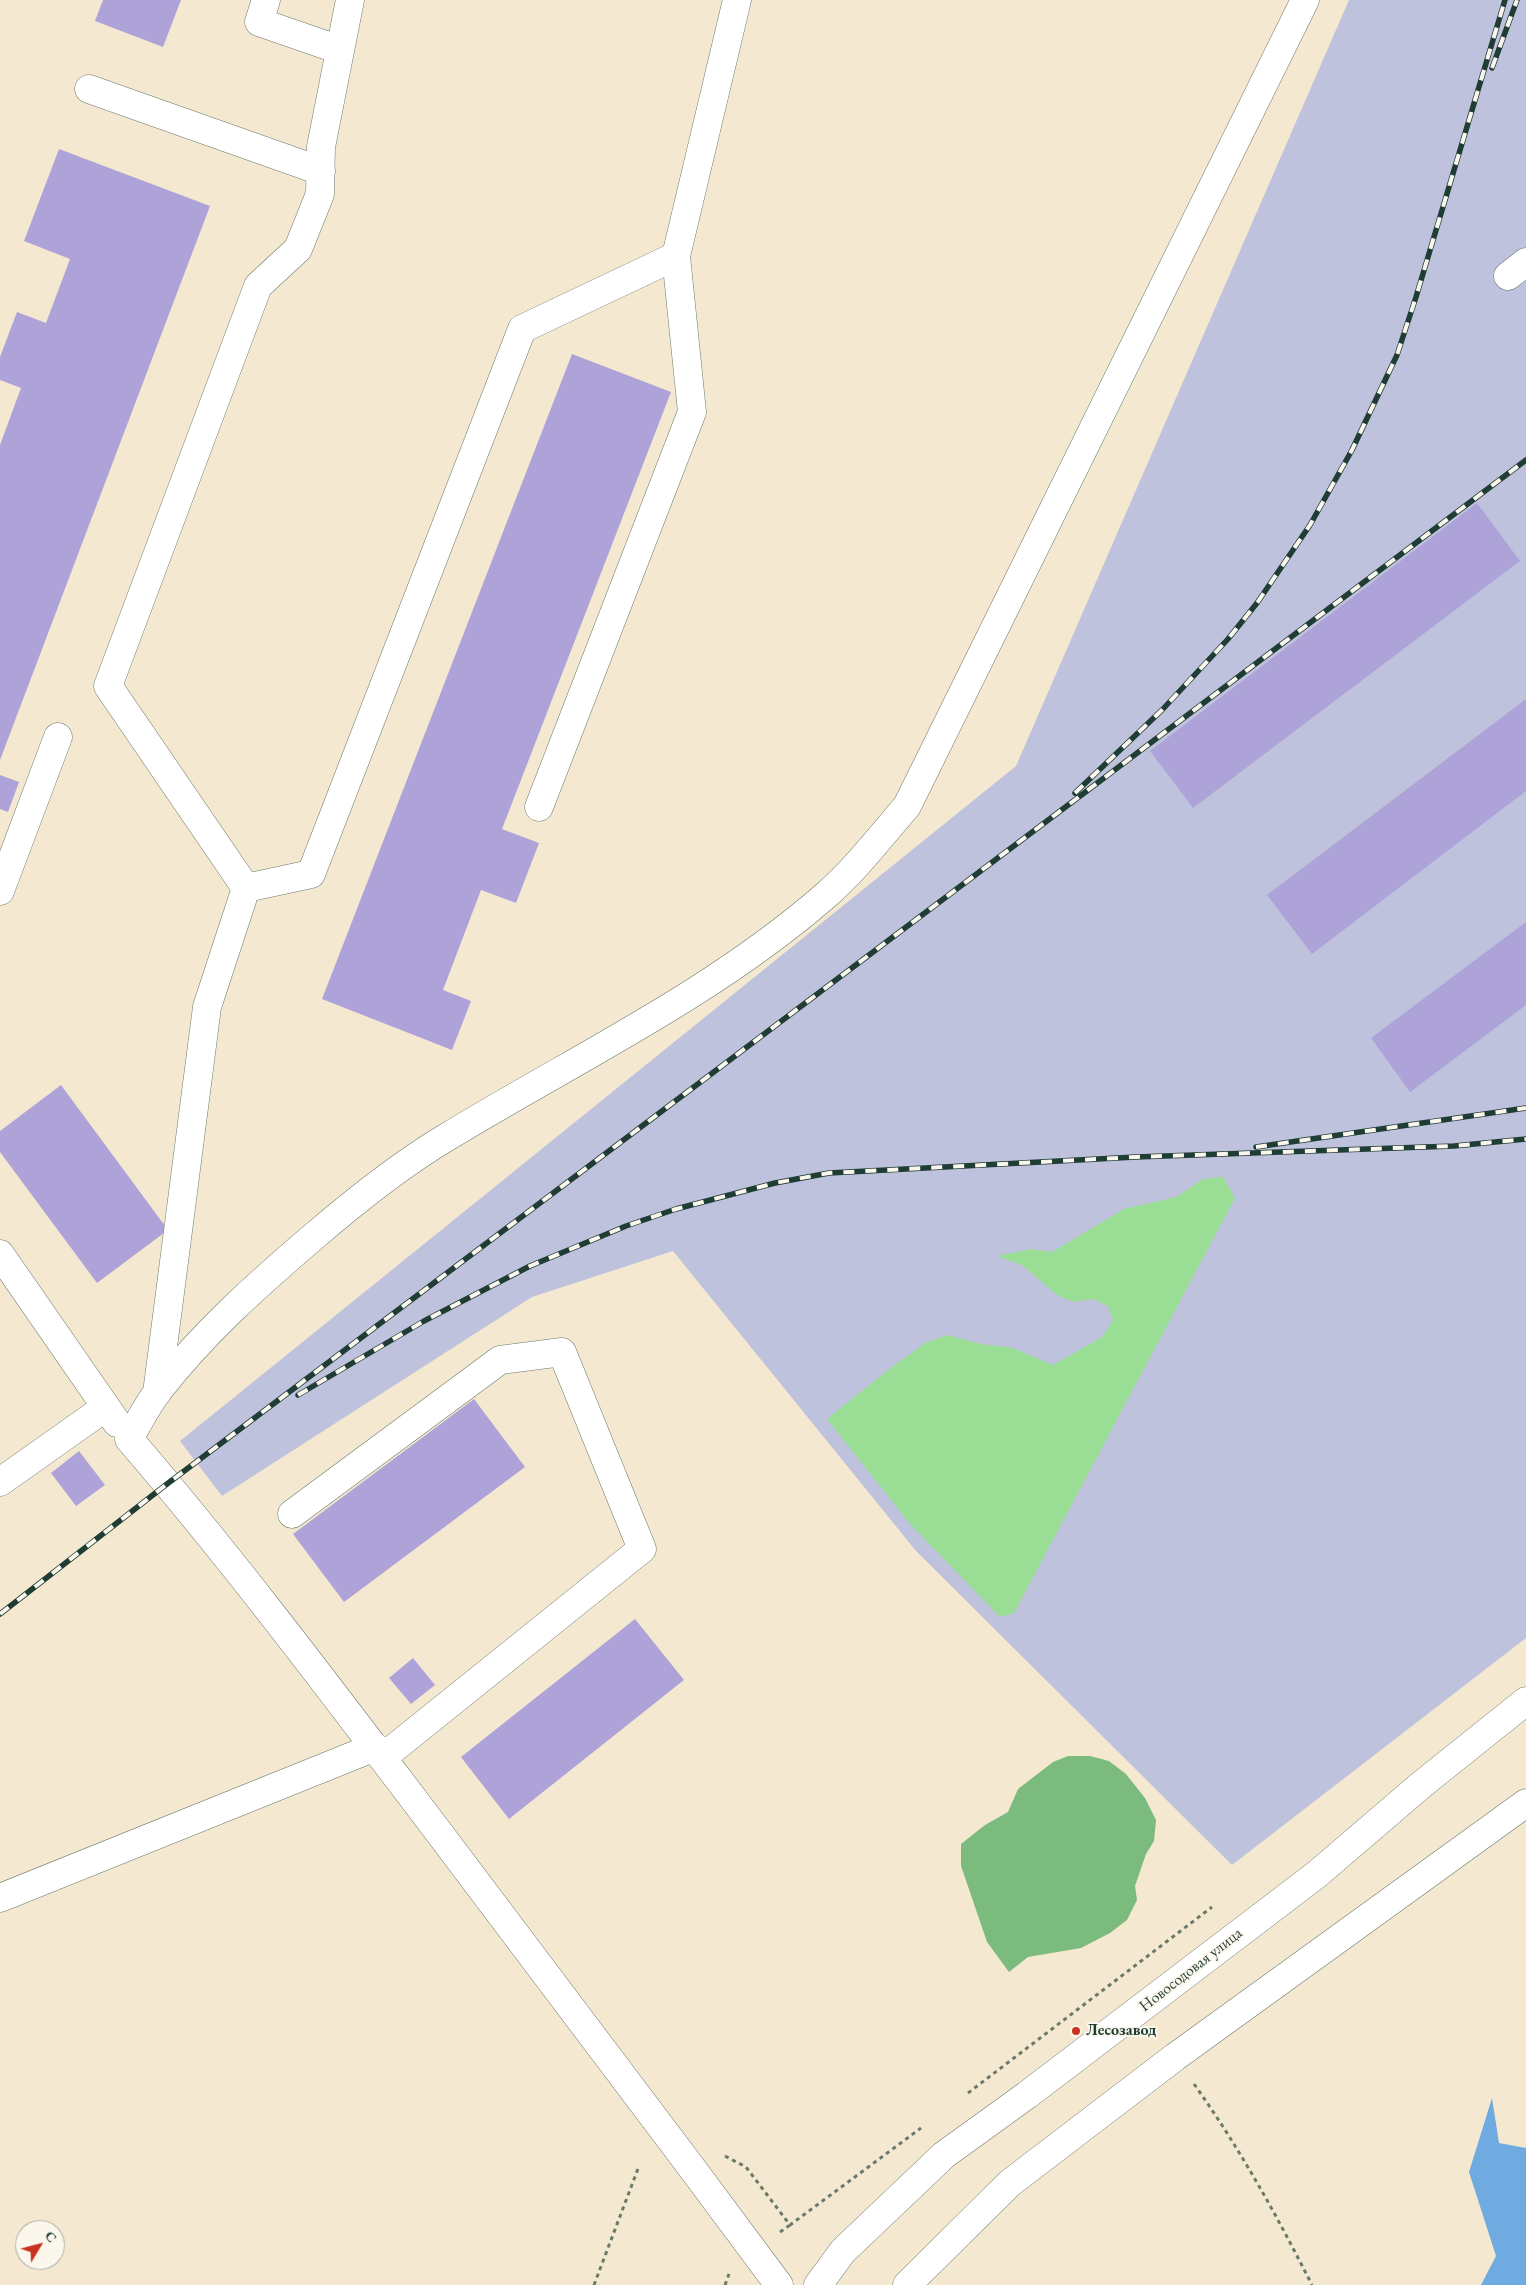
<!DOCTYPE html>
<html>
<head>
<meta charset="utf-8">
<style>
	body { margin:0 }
	#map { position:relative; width:1526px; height:2285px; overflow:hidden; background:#f5e8d0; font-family:"EB Garamond",serif }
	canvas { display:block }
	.north { position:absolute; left:15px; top:2220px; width:50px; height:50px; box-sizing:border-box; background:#fbf7ec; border:1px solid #a3ada2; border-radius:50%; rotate:53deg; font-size:14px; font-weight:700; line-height:20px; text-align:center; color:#1f3d34 }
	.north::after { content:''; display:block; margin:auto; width:18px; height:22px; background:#c8321e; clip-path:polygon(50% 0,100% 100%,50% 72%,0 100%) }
</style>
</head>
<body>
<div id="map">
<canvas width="1526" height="2285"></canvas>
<div class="north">С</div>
</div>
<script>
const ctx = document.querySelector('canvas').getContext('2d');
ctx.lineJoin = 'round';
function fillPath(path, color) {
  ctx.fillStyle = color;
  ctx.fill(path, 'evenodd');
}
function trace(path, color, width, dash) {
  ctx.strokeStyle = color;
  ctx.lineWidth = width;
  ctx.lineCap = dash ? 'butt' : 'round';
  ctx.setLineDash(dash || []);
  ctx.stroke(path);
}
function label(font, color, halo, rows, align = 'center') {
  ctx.font = font + ' "EB Garamond",serif';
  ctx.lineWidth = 4;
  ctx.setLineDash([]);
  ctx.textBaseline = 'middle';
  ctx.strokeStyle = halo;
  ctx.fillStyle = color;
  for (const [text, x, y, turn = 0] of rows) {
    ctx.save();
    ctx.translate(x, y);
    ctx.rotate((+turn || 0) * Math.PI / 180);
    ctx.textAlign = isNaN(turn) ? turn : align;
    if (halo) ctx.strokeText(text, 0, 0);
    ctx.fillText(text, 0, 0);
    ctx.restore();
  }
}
const industrial = new Path2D(`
	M1349 0H1526V1638L1232 1865 916 1551 673 1251 532 1297 222 1496 180 1441 1016 766Z`);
const green = new Path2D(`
	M1223 1177 1235 1198 1014 1613 1000 1617 910 1524 827 1419 888 1370 925 1343 947 1335 981 1344 1013 1348 1053 1365 1102 1337 1113 1320 1108 1306 1093 1299 1073 1302 1057 1295 1022 1265 997 1256 1032 1249 1052 1252 1124 1209 1176 1197 1203 1179Z`);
const forest = new Path2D(`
	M1068 1756H1090L1109 1761 1126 1774 1145 1798 1156 1820 1154 1841 1146 1854 1135 1886 1137 1900 1127 1920 1110 1933 1081 1948 1028 1957 1009 1972 987 1942 961 1866V1844L985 1825 1008 1812 1018 1789 1053 1762Z`);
const water = new Path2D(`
	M1492 2098 1499 2143 1526 2148V2285H1481L1496 2256 1469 2172Z`);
const building = new Path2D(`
	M103 0H181L163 47 95 21Z
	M59 149 210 206 0 760V445L21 388 0 380V357L17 312 46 323 70 259 24 241Z
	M572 354 671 392 502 829 539 843 516 903 481 890 443 990 471 1001 452 1050 322 999Z
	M1477 503 1520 561 1193 808 1150 751Z
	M1526 699V791L1312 954 1267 895Z
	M0 775 19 782 8 812 0 809Z
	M1526 922V1005L1410 1092 1371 1038Z
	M61 1085 168 1230 97 1283 0 1152V1131Z
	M474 1399 525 1467 344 1602 293 1534Z
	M79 1451 105 1485 76 1506 51 1473Z
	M635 1619 684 1680 509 1819 461 1757Z
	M413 1658 435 1685 411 1704 389 1678Z`);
const path = new Path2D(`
	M1194 2084C1239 2147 1277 2216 1312 2285
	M968 2093 1212 1907
	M725 2156 746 2167 790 2225 921 2128
	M780 2232 790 2225
	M594 2285 639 2166
	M725 2285 729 2274`);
const minor = new Path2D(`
	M266 0 259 22 340 50
	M89 89 321 171
	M1508 276 1526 262
	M539 807 692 412 676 256
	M246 888 311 874 522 329 676 256 737 0
	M0 891 58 737
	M0 1254 106 1407
	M157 1393 207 1007 246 888 108 686 258 286 298 249 320 194 321 147 350 0
	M0 1482 106 1407 117 1423
	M292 1514 500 1360 562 1352 642 1549 382 1758
	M0 1898 375 1747
	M779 2285C664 2130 548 1976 431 1822 333 1693 235 1562 129 1439 138 1423 147 1406 158 1391 203 1333 257 1285 313 1237 355 1201 400 1165 447 1137 575 1059 711 995 825 896 855 870 881 836 907 806L1305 0`);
const major = new Path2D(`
	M818 2285 843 2251 944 2155 1027 2095 1316 1875 1421 1785 1526 1701
	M907 2285 1010 2183 1175 2057 1526 1803`);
const rail = new Path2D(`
	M1492 68 1517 0
	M1075 793 1162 710 1228 639 1257 603 1310 525 1352 450 1397 355 1416 297 1505 0
	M1256 1147 1526 1108
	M298 1395 424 1321 530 1266 626 1226 676 1209 775 1183 829 1173 1136 1157 1454 1146 1526 1139
	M0 1614 167 1484 1526 460`);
const markers = [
	[1076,2031,5,"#c8321e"]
];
const streetNames = [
	["Новосодовая улица",1191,1970,-38]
];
const poiNames = [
	["Лесозавод",1086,2031]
];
fillPath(industrial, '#bfc2dd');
fillPath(green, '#9add94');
fillPath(forest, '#7bbc7e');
fillPath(water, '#6fabe0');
fillPath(building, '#aea3d8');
trace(minor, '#6a796b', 29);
trace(major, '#6a796b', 29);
trace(path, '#6a796b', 3, [4, 4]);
trace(minor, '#fff', 28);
trace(major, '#fff', 28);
trace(rail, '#1f3d34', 5.5);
trace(rail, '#fbf7ec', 4, [11]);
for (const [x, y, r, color] of markers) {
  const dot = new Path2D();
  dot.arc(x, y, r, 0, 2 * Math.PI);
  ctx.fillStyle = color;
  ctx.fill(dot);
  trace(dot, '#fbf7ec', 2);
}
label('16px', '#1f3d34', '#fbf7ec', streetNames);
label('bold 16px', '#1f3d34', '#fbf7ec', poiNames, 'left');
</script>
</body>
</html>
